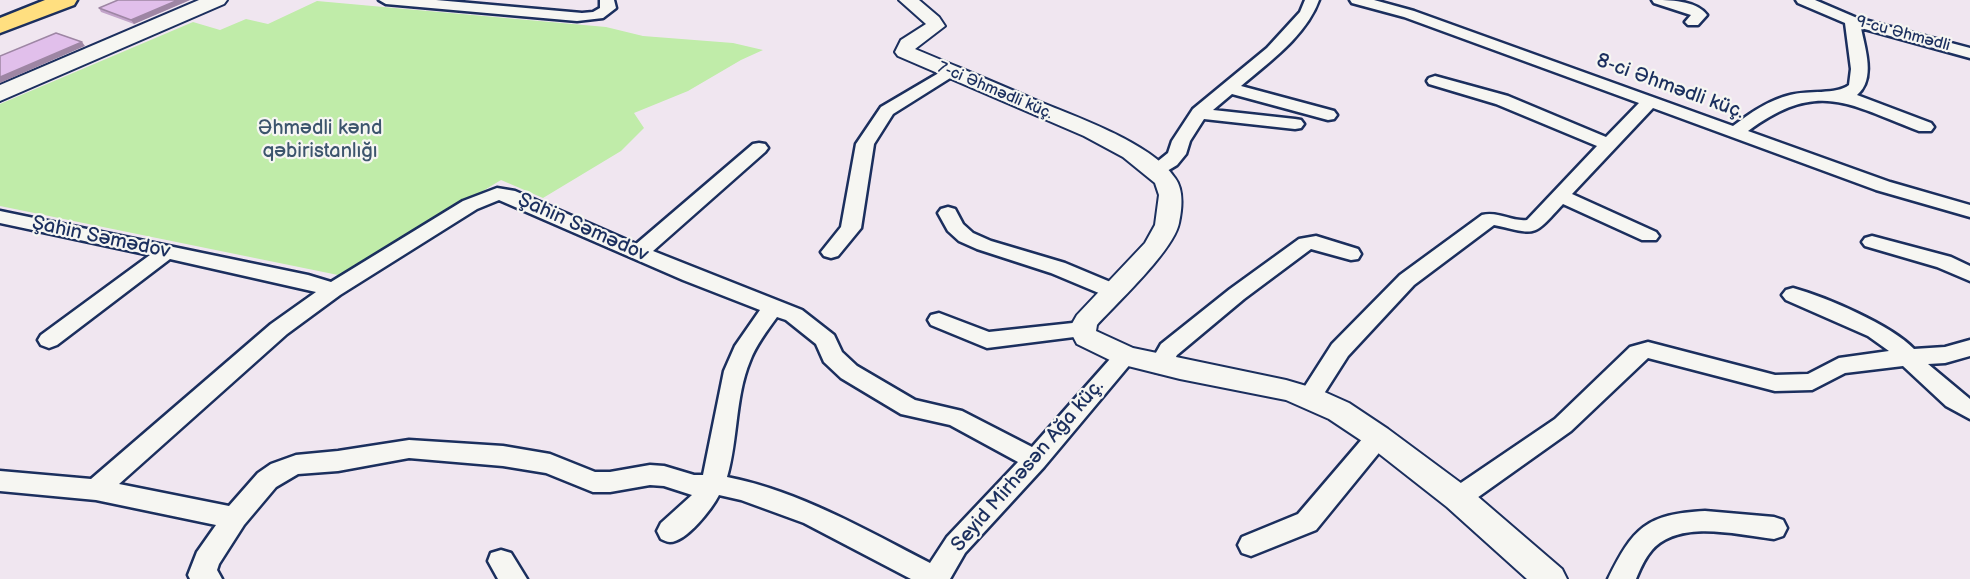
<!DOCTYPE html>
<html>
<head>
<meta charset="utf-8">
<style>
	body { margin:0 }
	canvas { display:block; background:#f0e6f0 }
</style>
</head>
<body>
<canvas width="1970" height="579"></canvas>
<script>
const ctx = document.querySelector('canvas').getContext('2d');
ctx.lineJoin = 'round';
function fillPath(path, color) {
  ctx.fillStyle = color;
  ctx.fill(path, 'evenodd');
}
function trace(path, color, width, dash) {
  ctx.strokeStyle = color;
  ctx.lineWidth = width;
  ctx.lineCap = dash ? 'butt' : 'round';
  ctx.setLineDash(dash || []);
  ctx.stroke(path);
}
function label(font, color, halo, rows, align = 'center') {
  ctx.font = font + ' "Balsamiq Sans",sans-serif';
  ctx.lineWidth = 4.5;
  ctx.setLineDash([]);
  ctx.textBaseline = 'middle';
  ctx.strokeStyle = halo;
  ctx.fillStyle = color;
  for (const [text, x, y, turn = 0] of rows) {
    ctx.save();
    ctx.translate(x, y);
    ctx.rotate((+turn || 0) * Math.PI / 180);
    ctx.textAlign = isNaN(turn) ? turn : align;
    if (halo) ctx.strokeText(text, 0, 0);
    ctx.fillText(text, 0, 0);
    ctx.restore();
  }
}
const green = new Path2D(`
	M317 1 606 27 643 36 733 43 763 50 741 60 688 91 634 113 644 128 621 151 543 198 501 180 343 276 0 206V104L193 22 220 30 246 19 268 24Z`);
const minor = new Path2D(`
	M379 0H436L582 13 593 12 600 8V0H614L616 8 603 18 577 21 386 4Z
	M1305 0H1319C1306 36 1269 62 1241 86L1334 111 1337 115 1334 119 1328 120 1232 94 1213 110 1295 119 1301 120 1304 124 1301 128 1295 129 1204 119 1190 141 1186 154 1177 165 1162 174H1150L1147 170 1168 153 1172 141 1193 109 1267 48 1300 12Z
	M1350 0H1374L1414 11 1733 126C1750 113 1769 100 1790 95 1807 90 1837 95 1849 85L1851 69 1845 23 1798 3 1796 0H1815L1857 18 1970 48V58L1861 28C1865 49 1876 79 1857 95L1931 123 1934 127 1931 131H1919C1846 103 1818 80 1748 131L1890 182 1970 205V217L1876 190 1653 108 1572 194 1656 232 1659 236 1656 240H1642L1563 204C1531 239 1537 234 1494 225L1414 285 1348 356 1318 403 1310 406 1302 403 1298 397 1332 344 1400 275 1482 215C1498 211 1512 222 1527 220L1597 146 1496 104 1429 84 1427 81 1429 78 1435 76 1508 96 1606 137 1639 103 1404 17 1352 3Z
	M1652 0C1669 0 1696 0 1707 15L1698 25H1688L1685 22 1691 15 1654 3Z
	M949 67 955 69 957 72 955 75 893 114 874 144 861 228 838 256 831 258 824 256 821 252 841 227 856 144 881 107Z
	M759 143 765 144 768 148 765 152 653 251 802 310 834 335 842 352 857 366 915 400 962 411 1032 447 1118 350 1126 348 1134 350 1137 356 1044 467 965 553 950 579H911L804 523 741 500 719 495C712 509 686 542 670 542 667 542 664 540 661 539L657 531 661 523 692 495 664 486 650 485 610 492H593L546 473 503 466 409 458 338 471 298 474 276 487 244 525 219 564 217 570 222 579H190L188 575 197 552 216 525 96 500 0 491V471L91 479 271 324 316 292 170 259 57 345 49 348 41 345 38 340 41 335 150 255 0 223V211L308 275 331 282 463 201 497 188 515 191 636 244 753 144ZM499 200 683 280 760 310 735 346 724 371 703 475H694L664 466 650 465 610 472H595L550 454 503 446 409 440 338 451 296 455 271 464 258 473 229 506 119 484 287 334 340 295 477 209ZM777 317 786 320 816 344 824 362 841 378 901 414 950 425 1018 462 947 537 930 563C866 530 799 491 727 477 738 439 735 397 750 361 756 345 767 331 777 317Z
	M948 207 955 209 963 224 973 233 991 241 1065 263 1120 286 1124 291 1120 296 1113 298 1106 296 1051 273 977 249 959 241 948 231 938 213 941 209Z
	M1316 236 1358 249 1361 254 1358 259 1351 260 1311 249 1244 299 1177 355 1168 371 1160 373 1152 371 1149 365 1161 344 1230 289 1299 239Z
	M1872 236 1951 257 1970 266V281L1937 267 1865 246 1862 242 1865 238Z
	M1793 288C1826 297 1891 325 1914 349L1945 347 1970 340V356L1945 363 1928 364 1970 399V419L1946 406 1903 366 1845 373 1812 390 1775 391 1648 358 1571 431 1467 505 1458 508 1449 505 1445 498 1449 491 1555 419 1630 347 1648 342 1775 375 1808 374 1839 358 1889 351 1868 336 1786 300 1782 295 1786 290Z
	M939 313 989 332 1082 322 1090 324 1093 329 1090 334 1082 336 987 348 931 325 928 320 931 315Z
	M1378 428 1387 431 1390 437 1387 443 1316 530 1251 556 1242 553 1238 545 1242 537 1298 514 1369 431Z
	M1705 511 1774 517 1783 520 1787 528 1783 536 1774 539C1737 535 1680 519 1652 550 1645 558 1640 569 1636 579H1608C1633 528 1646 514 1705 511Z
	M501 550 511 553 527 579H498L488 561 491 553Z`);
const tertiary = new Path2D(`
	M899 0H919L939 17 945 26 915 49C955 66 994 82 1033 99 1073 116 1151 142 1175 178 1184 190 1182 209 1179 223 1174 250 1117 303 1097 325L1096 331 1133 348 1286 380 1320 390 1349 403 1388 429 1469 489 1562 569 1567 579H1527L1447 507 1368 445 1329 419 1286 400 1180 379 1116 363 1077 344 1069 329 1077 315 1145 243 1155 225 1159 195 1155 183 1123 157 1084 136 898 56 895 52 901 40 926 24Z`);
const secondary = new Path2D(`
	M199 0H227L224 4 0 101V85Z`);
const primary = new Path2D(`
	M45 0H77L74 5 0 33V18Z`);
const wall = new Path2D(`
	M190 0 134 24 101 12 99 8Z`);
const shadedWall = new Path2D(`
	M178 0H190L134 24 131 20Z
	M82 42 85 46 0 83V77Z`);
const building = new Path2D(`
	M118 0H178L131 20 99 8Z
	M56 33 82 42 0 77V56Z`);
const farStreetnames = [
	["9-cu Əhmədli",1903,34,15],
	["7-ci Əhmədli küç.",995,91,23]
];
const streetNames = [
	["8-ci Əhmədli küç.",1670,87,20],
	["Şahin Səmədov",583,228,24],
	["Şahin Səmədov",101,238,12],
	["Seyid Mirhəsən Ağa küç.",1028,466,-49]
];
const parkNames = [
	["Əhmədli kənd",320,129],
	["qəbiristanlığı",320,152]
];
fillPath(green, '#c0eca9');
trace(minor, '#1b2f5e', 5);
trace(tertiary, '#1b2f5e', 4);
trace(secondary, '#1b2f5e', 4);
trace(primary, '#1b2f5e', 5);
fillPath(minor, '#f6f6f2');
fillPath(tertiary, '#f6f6f2');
fillPath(secondary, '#f6f6f2');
fillPath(primary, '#ffdf80');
fillPath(wall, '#c2a4ca');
fillPath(shadedWall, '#9e86a4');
fillPath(building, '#e1bfeb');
trace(building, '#9e86a4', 1.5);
label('16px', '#1b2f5e', '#f6f6f2', farStreetnames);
label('20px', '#1b2f5e', '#f6f6f2', streetNames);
label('20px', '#3c556d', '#f6f6f2', parkNames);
</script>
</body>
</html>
